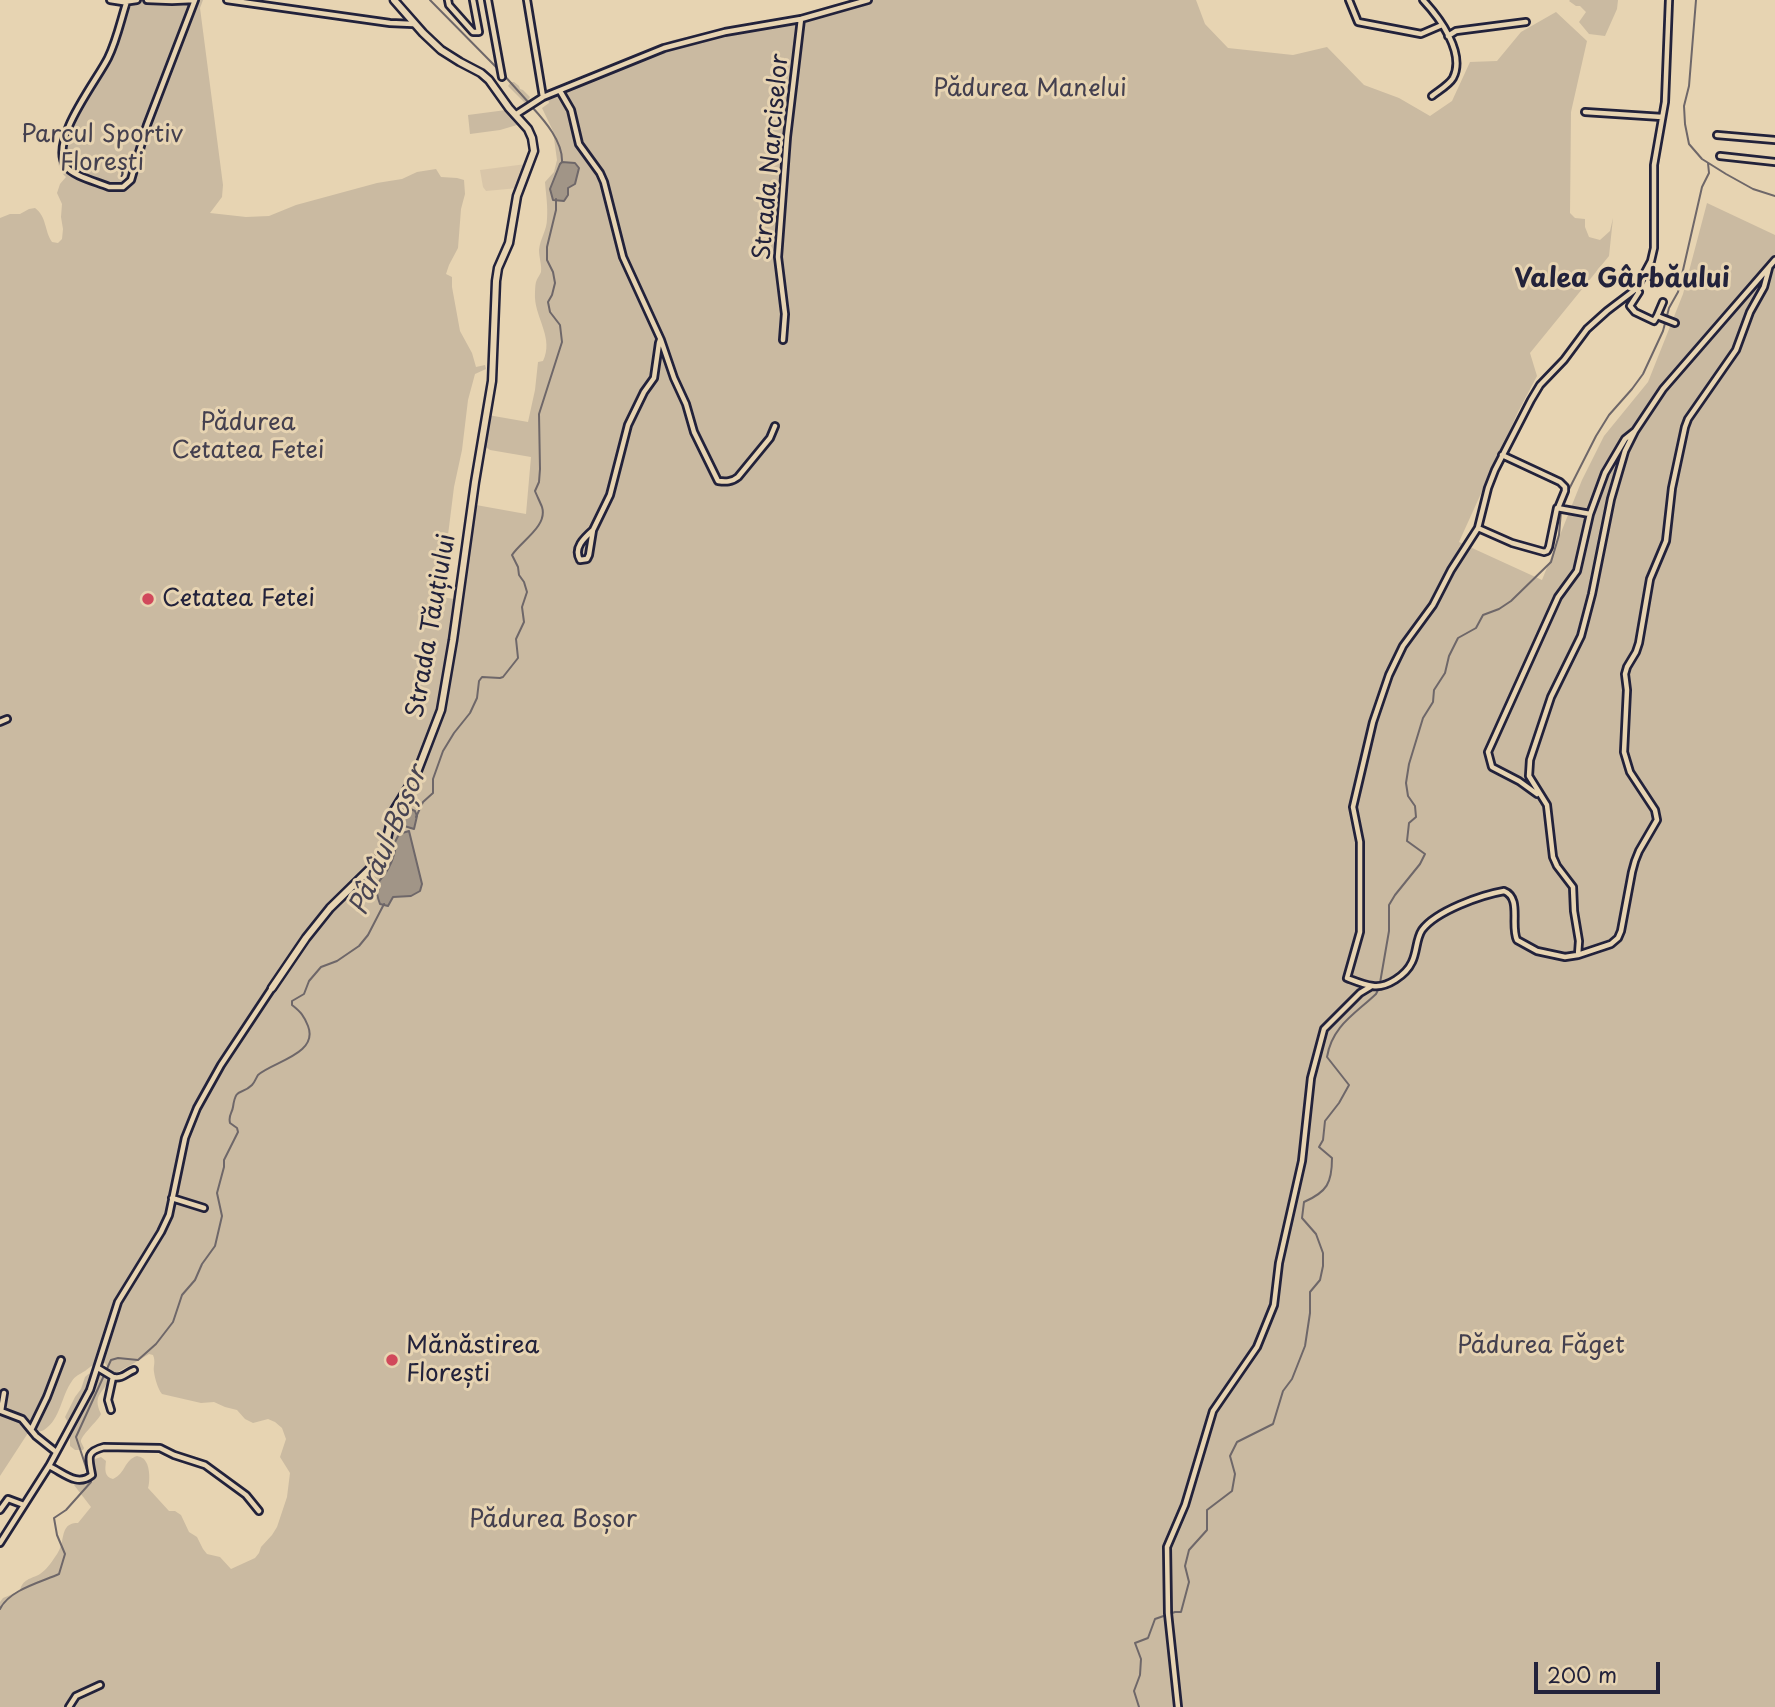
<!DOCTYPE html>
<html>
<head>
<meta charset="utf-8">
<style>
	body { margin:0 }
	#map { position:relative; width:1775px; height:1707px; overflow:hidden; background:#e7d4b2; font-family:"Playpen Sans",sans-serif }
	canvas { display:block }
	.scale { position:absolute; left:1534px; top:1662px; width:126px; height:32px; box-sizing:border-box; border:4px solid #22223b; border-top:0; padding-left:9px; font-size:21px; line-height:24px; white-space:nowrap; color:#22223b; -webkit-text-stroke:5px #e7d4b2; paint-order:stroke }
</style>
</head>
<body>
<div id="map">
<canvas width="1775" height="1707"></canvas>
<div class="scale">200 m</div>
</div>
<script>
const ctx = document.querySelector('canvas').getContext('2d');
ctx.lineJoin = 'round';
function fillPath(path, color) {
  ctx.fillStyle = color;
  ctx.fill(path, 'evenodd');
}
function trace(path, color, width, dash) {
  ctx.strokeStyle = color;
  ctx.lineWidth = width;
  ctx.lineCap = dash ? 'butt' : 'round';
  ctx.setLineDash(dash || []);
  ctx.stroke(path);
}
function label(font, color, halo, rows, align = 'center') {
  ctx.font = font + ' "Playpen Sans",sans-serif';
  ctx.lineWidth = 6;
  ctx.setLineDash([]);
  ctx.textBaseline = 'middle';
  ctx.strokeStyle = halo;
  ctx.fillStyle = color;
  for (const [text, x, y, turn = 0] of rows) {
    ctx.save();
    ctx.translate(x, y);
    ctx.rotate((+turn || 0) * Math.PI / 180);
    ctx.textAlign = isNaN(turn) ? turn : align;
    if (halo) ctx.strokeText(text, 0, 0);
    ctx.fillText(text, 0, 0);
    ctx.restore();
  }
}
const built = new Path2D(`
	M526 164 518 188 486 191 483 187 480 170Z`);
const green = new Path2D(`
	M124 0H203L200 8 223 185 222 197 210 213 246 217 269 216 296 205 377 183 402 179 417 172 436 169 441 177 457 178 464 180 465 194 461 209 458 248 449 265 446 274 452 277V287L460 331 472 353 476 367 485 365 486 369 475 374 468 400 462 450 454 487 448 535V546L440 588 442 597 460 600 476 505 526 514 531 457 490 450 483 445 488 415 528 422 535 390 538 362 543 361C554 339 536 319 535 298 535 293 535 286 536 282 537 278 540 275 541 272 542 266 539 257 539 250 540 239 547 230 547 219 548 206 546 195 545 182L554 172 557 160 553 131 542 108 549 103 547 92 673 40 722 29 799 16 856 0H1196L1205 24 1228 48 1293 55 1327 47 1364 85 1399 98 1430 116 1452 101 1470 62 1497 61 1521 32 1556 12 1587 41 1571 112 1570 213 1575 218 1585 219V227L1589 237 1600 240 1610 231 1613 218 1609 256 1530 353 1537 376 1518 412 1459 542 1542 580 1582 480 1604 436 1648 382 1683 294 1707 203 1775 235V1707H0V1602L3 1598 20 1591C22 1579 31 1579 40 1574 46 1570 51 1563 55 1557 58 1553 61 1547 62 1542 64 1531 65 1523 78 1523L91 1507 74 1485 76 1480 89 1471 95 1459 101 1457 106 1461C105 1469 104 1477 113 1479 126 1473 124 1460 137 1456 141 1457 144 1458 146 1462 150 1468 150 1482 148 1488L169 1511H175L181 1515 189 1532 197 1537 203 1549 207 1554 220 1557 231 1569 255 1558 259 1553 261 1547 272 1535 277 1527 287 1497 290 1473 280 1457 286 1439 282 1428 275 1422 268 1419 253 1423 245 1419 237 1410 225 1407 214 1402 201 1403 162 1394C158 1389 155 1379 154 1372 153 1366 156 1362 153 1355L149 1354C138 1361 127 1367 116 1373L110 1371 105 1363C96 1363 92 1365 85 1371 80 1374 75 1376 72 1381 61 1396 61 1419 44 1430 40 1432 33 1432 28 1433L0 1476V218L10 214H20L29 209 35 208C47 217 44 230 52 242L58 243 62 239 63 229 61 217 62 204 57 193 60 184 66 177C38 151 90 87 102 61 111 41 117 20 124 0Z
	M1570 0H1618L1617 9 1605 36 1589 34 1579 22 1586 12 1580 6H1576L1569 1Z
	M511 82H514L519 86 520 89 523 90 530 97 526 104 508 86Z
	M506 110 518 123 517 125 500 130 470 134 468 115Z
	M99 1370 109 1377C106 1393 91 1393 101 1414 98 1421 80 1436 81 1442 82 1444 83 1446 84 1448L83 1450H75L70 1446V1426L65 1417 75 1397 81 1389 85 1377 92 1371Z`);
const water = new Path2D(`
	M562 162 575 163 579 168 575 184 568 188V195L564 201 553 200 550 189 560 164Z
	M404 806 415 811 417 816 414 829 401 825 399 817Z
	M409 831 422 884 420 891 411 896 393 897 388 906 380 904C371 880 382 883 390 865 393 860 394 853 396 847L394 844 399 834Z`);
const stream = new Path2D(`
	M430 0 498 69
	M1696 0 1689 86 1684 106 1685 124 1689 144 1702 159 1726 174 1753 189 1775 196
	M502 73 529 103
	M532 107C545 121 563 142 562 162
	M1561 505 1596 436 1609 415 1632 389 1643 374 1663 331 1669 308 1678 292 1702 187 1709 173 1708 163
	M416 817 423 802 433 793V779L443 751 454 733 470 713 477 698 479 681 482 677 500 678 503 677 518 658 516 639 524 622 522 607 527 592 524 582 519 575 518 567 512 555C521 541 548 526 542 507 540 502 537 496 535 491L539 482 540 469 539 414 562 342 560 325 550 312 548 302 552 295 555 283 553 272 547 260V247L556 210V199
	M1380 983 1389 931V905L1395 895 1420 864 1425 854 1407 841 1409 823 1416 817 1415 806 1408 796 1406 783 1409 764 1423 718 1433 702 1434 690 1445 673 1449 656 1458 638 1476 628 1483 615 1499 609 1511 601 1551 562 1559 535 1561 511
	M0 1609C9 1590 41 1582 59 1574L65 1554 57 1535 54 1518 66 1510 91 1482 76 1437 111 1360 118 1358 138 1360 156 1344 173 1322 182 1295 195 1280 202 1264 215 1246 222 1216 217 1193 224 1167V1160L238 1132 237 1128 230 1123C228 1115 232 1114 233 1107 236 1086 241 1096 252 1085 255 1082 256 1078 258 1075 272 1062 319 1054 308 1026 304 1016 301 1012 292 1005V1001L304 994 309 981 321 967 337 961 359 946 368 935 384 904
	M1139 1707 1134 1691 1140 1675 1141 1659 1135 1643 1148 1638 1155 1619 1175 1612H1181L1189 1582 1185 1566 1189 1550 1207 1530V1510L1232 1491 1235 1474 1230 1456 1237 1442 1273 1424 1283 1391 1292 1379 1305 1346 1310 1313V1292L1320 1280 1323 1266V1253L1316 1234 1302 1218 1304 1202C1327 1192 1332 1183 1332 1158L1319 1147 1323 1140 1325 1121 1339 1103 1349 1085 1327 1057C1332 1026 1355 1014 1376 994L1379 988`);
const minor = new Path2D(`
	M110 0 123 2 137 0
	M147 0 172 1 194 0
	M227 0 390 23 413 24
	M448 0 449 5 473 32H479L473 0
	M488 0 502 77
	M527 0 543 97
	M1349 0 1358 22 1421 34 1442 25
	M1423 0C1439 17 1466 53 1453 78 1449 85 1438 91 1432 96
	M1669 0 1665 102 1654 165V248L1651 261 1636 289 1607 311 1587 329 1564 360 1540 385 1531 400 1495 470 1488 488 1478 528 1451 570 1433 605 1403 646 1389 675 1373 722 1353 807 1360 842V932L1347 978C1355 981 1364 985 1373 986 1387 988 1406 975 1412 962 1417 952 1416 939 1422 930 1436 911 1481 895 1504 891 1522 898 1510 925 1517 940L1537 951 1565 957 1578 955 1611 944 1618 938 1621 931 1632 872 1635 861 1639 851 1657 820 1655 810 1630 772 1624 752 1627 690 1625 674 1627 667 1636 652 1639 643 1650 579 1666 541 1672 488 1685 427 1688 419 1736 350 1750 312 1764 287 1769 268
	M127 1C121 19 117 40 108 58 96 82 49 140 66 166 72 176 98 182 109 187H123L131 180 147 125 195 0
	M1448 36 1456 31 1526 22
	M560 91 571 110 579 144 600 173 604 182 623 257 661 340 674 378 686 404 694 432 718 481C726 482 732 482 738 477L770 438 775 426
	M1585 112 1662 117
	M515 115 543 97 664 48 725 32 801 19 868 0
	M1717 135 1775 140
	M1720 156 1775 162
	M1636 289 1639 292 1630 306 1635 312 1654 321 1657 316 1675 323
	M1657 316 1663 302
	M783 340 785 314 778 257 787 137 801 19
	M1502 455 1560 482 1565 487V491L1558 508
	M1478 528 1512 543 1544 552 1547 551 1549 547 1557 508 1590 514
	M593 530C584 538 573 548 580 560L587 559 589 555 593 530 610 495 628 425 644 392 654 378 659 343 660 340
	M0 722 7 719
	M1537 794 1519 781 1492 767 1488 752 1558 597 1577 571 1590 514 1605 473 1625 439 1635 431
	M1578 955 1579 941 1574 911 1573 887 1557 866 1553 857 1547 805 1529 776 1530 760 1551 697 1581 636 1592 594 1611 499 1625 451 1635 431 1663 389 1775 260
	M172 1198 204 1208
	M98 1368 113 1377 108 1400 111 1410
	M113 1377C123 1379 126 1373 134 1370
	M4 1393 1 1411 22 1419 36 1436 56 1452
	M31 1430 47 1397 61 1360
	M49 1466C64 1473 77 1487 92 1475 89 1458 85 1452 104 1447L160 1448 174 1455 205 1465 246 1495 259 1511
	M0 1510 8 1499 24 1505
	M0 1543 49 1466 90 1390 118 1302 161 1232 169 1215 185 1138 197 1108 221 1065 272 988
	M69 1707 76 1696 100 1685
	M1178 1707 1168 1613 1167 1547 1185 1505 1213 1411 1257 1347 1274 1305 1279 1263 1302 1161 1311 1078 1324 1029 1360 993 1370 987`);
const major = new Path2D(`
	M272 988 306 938 330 908 376 863 385 848 393 812 416 775 441 710 453 640 475 482 492 381 496 281 498 268 509 243 517 196 534 151 532 138 528 129 509 108 489 80 481 73 460 62 441 50 423 33 394 0`);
const markers = [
	[148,599,7,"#d1495b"],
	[392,1360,7,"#d1495b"]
];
const parkNames = [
	["Pădurea Manelui",1030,89],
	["Parcul Sportiv",102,135],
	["Florești",102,163],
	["Pădurea",248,423],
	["Cetatea Fetei",248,451],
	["Pădurea Făget",1541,1346],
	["Pădurea Boșor",553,1520]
];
const streetNames = [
	["Strada Narciselor",772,157,-85],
	["Strada Tăuțiului",432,626,-80]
];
const poiNames = [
	["Cetatea Fetei",162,599],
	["Mănăstirea",406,1346],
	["Florești",406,1374]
];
const neighbourhoodNames = [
	["Valea Gârbăului",1622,280]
];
const waterNames = [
	["Pârâul Boșor",389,841,-67]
];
fillPath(built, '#d9c6a9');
fillPath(green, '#cabaa1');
fillPath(water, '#a19587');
trace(water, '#6e6769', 2);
trace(stream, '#6e6769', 2);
trace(minor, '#22223b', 10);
trace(major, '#22223b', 11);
trace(minor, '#e7d4b2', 4.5);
trace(major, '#e7d4b2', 6);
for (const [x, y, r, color] of markers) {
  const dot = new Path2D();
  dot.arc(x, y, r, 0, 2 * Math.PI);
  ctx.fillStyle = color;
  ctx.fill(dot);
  trace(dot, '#e7d4b2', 2.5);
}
label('24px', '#44404f', '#e7d4b2', parkNames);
label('24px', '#22223b', '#e7d4b2', streetNames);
label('24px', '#22223b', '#e7d4b2', poiNames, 'left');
label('bold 26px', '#22223b', '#e7d4b2', neighbourhoodNames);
label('italic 26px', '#484452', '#e7d4b2', waterNames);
</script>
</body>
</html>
